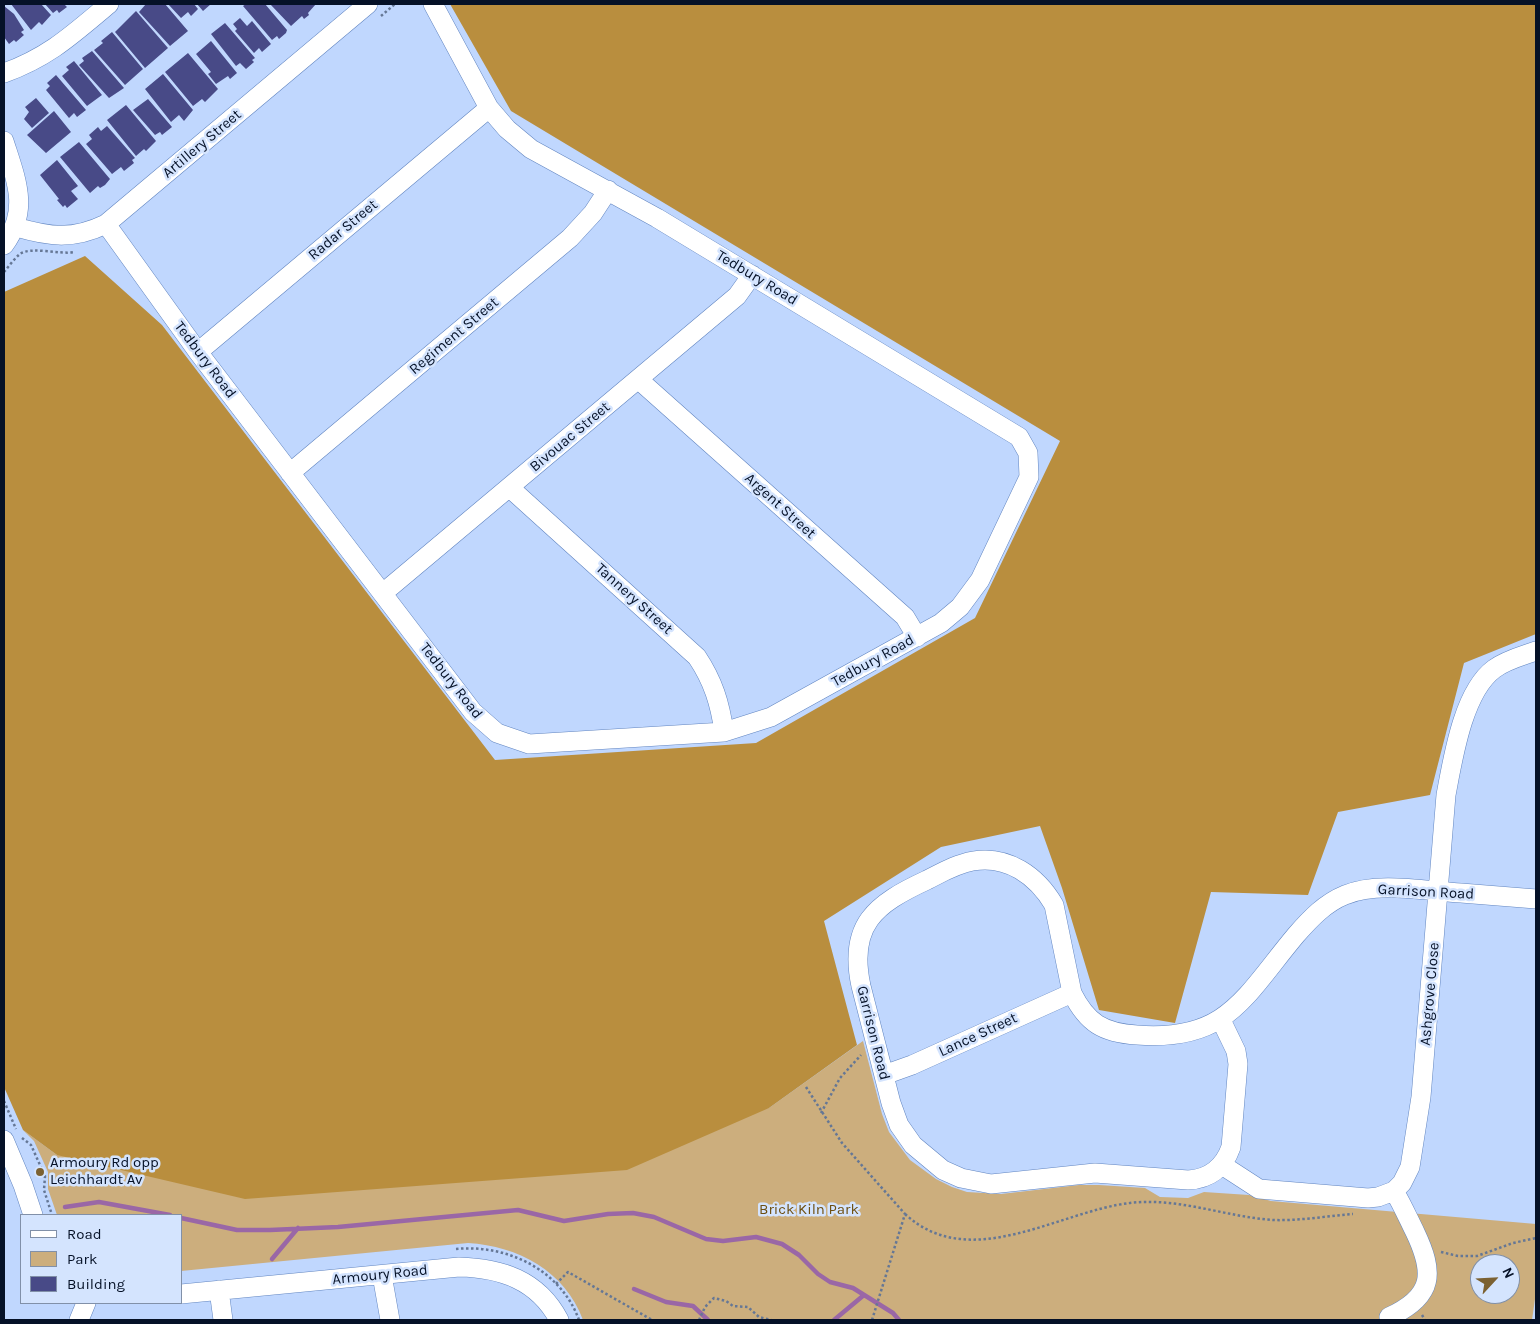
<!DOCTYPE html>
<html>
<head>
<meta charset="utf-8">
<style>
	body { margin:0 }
	#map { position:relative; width:1540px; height:1324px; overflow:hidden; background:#c0d7fe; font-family:Karla,sans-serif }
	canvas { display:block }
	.frame { position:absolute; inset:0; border:5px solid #051127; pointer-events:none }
	.legend { position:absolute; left:20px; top:1214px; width:162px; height:90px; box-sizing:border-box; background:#d4e4fe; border:1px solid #8190a8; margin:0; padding:6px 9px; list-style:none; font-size:15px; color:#051127 }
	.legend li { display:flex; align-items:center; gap:10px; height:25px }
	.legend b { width:25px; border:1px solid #8190a8 }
	.north { position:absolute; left:1470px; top:1254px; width:50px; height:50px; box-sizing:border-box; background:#d4e4fe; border:1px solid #8190a8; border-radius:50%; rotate:65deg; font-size:14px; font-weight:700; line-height:20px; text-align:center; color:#051127 }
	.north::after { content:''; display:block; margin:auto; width:18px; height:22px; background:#7b6132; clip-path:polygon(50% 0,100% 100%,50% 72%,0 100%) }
</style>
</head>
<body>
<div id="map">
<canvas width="1540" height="1324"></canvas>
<div class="frame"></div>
<ul class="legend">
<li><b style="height:6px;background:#fff"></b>Road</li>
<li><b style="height:14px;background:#ccae7d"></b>Park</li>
<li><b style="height:14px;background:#484a87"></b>Building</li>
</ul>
<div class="north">N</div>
</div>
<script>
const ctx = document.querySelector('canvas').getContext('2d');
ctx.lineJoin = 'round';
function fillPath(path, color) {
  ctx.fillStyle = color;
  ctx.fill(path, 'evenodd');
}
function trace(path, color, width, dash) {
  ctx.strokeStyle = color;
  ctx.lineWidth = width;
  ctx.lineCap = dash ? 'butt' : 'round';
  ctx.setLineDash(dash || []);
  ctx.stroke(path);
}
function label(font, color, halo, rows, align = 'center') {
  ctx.font = font + ' Karla,sans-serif';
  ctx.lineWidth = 5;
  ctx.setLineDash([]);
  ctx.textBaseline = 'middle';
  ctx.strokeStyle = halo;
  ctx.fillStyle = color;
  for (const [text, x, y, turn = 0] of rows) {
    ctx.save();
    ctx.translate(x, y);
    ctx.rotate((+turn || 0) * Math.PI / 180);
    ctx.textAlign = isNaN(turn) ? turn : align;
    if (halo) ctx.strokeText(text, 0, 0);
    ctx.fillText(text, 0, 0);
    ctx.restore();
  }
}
const green = new Path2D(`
	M863 1041 882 1114 889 1132 910 1160 936 1179 952 1187 967 1192 1001 1194 1079 1185H1099L1145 1188 1160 1197 1188 1198 1204 1192 1249 1195 1271 1201 1536 1224V1292L1532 1320H583C565 1271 518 1246 468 1243L181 1271V1215H57L48 1189V1172L34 1141 23 1130 57 1155 769 1108ZM1480 1264H1510V1294H1480Z`);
const forest = new Path2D(`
	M450 4H1536V634L1464 663 1430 795 1338 812 1308 895 1211 892 1175 1023 1099 1010 1062 888 1040 826 941 847 824 921 857 1045 769 1108 627 1170 245 1199 57 1155 23 1130 4 1087V292L85 256 162 325 495 760 756 743 975 618 1060 441 511 111Z`);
const stream = new Path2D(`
	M65 1207 99 1202 170 1215
	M181 1218 237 1230H270L338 1227 518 1210 564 1221 608 1214 633 1213 654 1217 706 1239 723 1241 756 1237 782 1244 799 1255 818 1274 830 1282 853 1288 893 1313 899 1320
	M272 1259 298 1228
	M634 1289 666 1302 693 1306 708 1320
	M834 1320 864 1295`);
const building = new Path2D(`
	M11 4H41L51 15 42 25 39 22 31 30Z
	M45 4H64L67 7 59 13 57 10 53 13Z
	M146 4H165L188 31 170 46 139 12Z
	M168 4H194L198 9 191 16 188 12 181 18Z
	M197 4H211L203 11Z
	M246 4H265L287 30 286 33 279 39 277 36 272 40 243 6Z
	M270 4H316L308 13 309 15 304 19 302 16 291 26Z
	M4 6 14 14 24 30 21 32 24 35 16 42 14 40 9 44 4 37Z
	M136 11 168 48 145 68 115 32Z
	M240 18 247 26 252 21 271 44 262 52 259 48 254 53 235 31 237 29 233 24Z
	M225 23 255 58 252 60 254 62 246 69 240 63 236 66 211 34Z
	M112 32 143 69 125 85 94 50 103 43 101 41Z
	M211 41 237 73 230 79 228 76 216 84 208 74 211 72 196 54Z
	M92 51 124 88 109 98 79 65 84 61 82 58Z
	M188 53 218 89 205 102 202 99 193 106 165 72Z
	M74 61 102 95 87 106 62 76 69 70 66 67Z
	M163 74 193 110 184 121 179 115 171 122 145 89Z
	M56 75 86 110 77 117 74 113 69 118 46 90 50 86 47 83Z
	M36 98 49 113 32 128 24 119 29 112 25 107Z
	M148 99 172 127 162 135 160 132 155 135 133 110Z
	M126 105 156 141 146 151 144 149 136 156 107 120Z
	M54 111 71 132 46 153 27 135Z
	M107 126 135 158 132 160 134 163 124 171 121 167 112 174 86 144 92 139 89 135 98 127 101 131Z
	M79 142 110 179 105 185 100 188 98 186 90 193 60 157Z
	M57 160 78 186 71 191 78 199 67 208 65 205 63 207 57 200 59 199 40 175Z`);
const path = new Path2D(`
	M381 16 395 4
	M4 272C9 266 14 259 20 254 31 246 60 255 75 252
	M806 1087 842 1143 905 1214 872 1320
	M4 1101 16 1129
	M821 1113 840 1078 861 1055
	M22 1138 31 1145 45 1176 44 1190 52 1215
	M905 1214C970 1274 1059 1211 1130 1203 1178 1197 1226 1217 1273 1220 1299 1221 1327 1216 1353 1214
	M456 1249C507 1244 561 1270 579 1320
	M1441 1252 1458 1256H1477L1513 1243 1536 1238
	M556 1284 568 1272 652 1320
	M1422 1315 1425 1320
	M699 1320 705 1307 714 1298 726 1301 733 1306 748 1307 759 1317 771 1320`);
const minor = new Path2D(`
	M4 73C49 57 73 34 109 4
	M4 141C16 179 30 210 4 245
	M106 224 198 352 473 712 497 733 529 744 724 732 771 717 941 623 960 607 980 580 1029 477 1028 453 1019 437 657 218 531 149 507 129 489 108 433 4
	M16 227C50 237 73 240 106 224L368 4
	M198 352 489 108
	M639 380 905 617 917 637
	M290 473 570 238 593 213 608 190
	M510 488 697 657C713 681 720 703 724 732
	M383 593 737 296 752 275
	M1221 1020 1236 1051 1238 1064 1231 1147C1224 1167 1210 1179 1188 1180L1095 1173 991 1184 961 1178 943 1170 913 1145 899 1125 891 1103 861 986C848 925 875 904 927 880 941 873 956 864 973 861 1008 855 1037 876 1054 905L1072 993C1087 1023 1103 1033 1137 1035 1227 1042 1244 997 1296 935 1310 919 1325 903 1345 895 1377 881 1426 891 1461 893 1486 895 1511 897 1536 899
	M884 1075 912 1065 1072 993
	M4 1140 23 1185 33 1215
	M1222 1165 1259 1189 1368 1198 1378 1197 1394 1191 1402 1183 1410 1167 1421 1097 1446 795C1453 758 1463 692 1494 669 1506 660 1522 656 1536 651
	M382 1275 390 1320
	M219 1290 223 1320
	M181 1294 459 1267C501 1268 538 1280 559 1320
	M1389 1317C1435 1296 1434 1272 1415 1232 1408 1218 1402 1204 1394 1191
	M79 1320 86 1303`);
const markers = [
	[40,1172,5,"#7b6132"]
];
const streetNames = [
	["Artillery Street",202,144,-40],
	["Radar Street",343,230,-40],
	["Tedbury Road",757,278,31],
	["Regiment Street",454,336,-40],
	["Tedbury Road",205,360,53],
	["Bivouac Street",570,437,-40],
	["Argent Street",780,506,42],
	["Tannery Street",634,599,42],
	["Tedbury Road",873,661,-29],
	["Tedbury Road",451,681,52],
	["Garrison Road",1426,892,3],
	["Ashgrove Close",1430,994,-85],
	["Garrison Road",873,1033,76],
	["Lance Street",978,1035,-25],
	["Armoury Road",380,1275,-6]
];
const poiNames = [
	["Armoury Rd opp",50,1163],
	["Leichhardt Av",50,1180]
];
const parkNames = [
	["Brick Kiln Park",809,1210]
];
fillPath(green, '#ccae7d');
fillPath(forest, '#b98e3e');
trace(stream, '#9a67a6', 4.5);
fillPath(building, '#484a87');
trace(minor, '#6185c0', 20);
trace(path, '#657795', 2.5, [2.5, 2.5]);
trace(minor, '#fff', 19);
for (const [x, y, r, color] of markers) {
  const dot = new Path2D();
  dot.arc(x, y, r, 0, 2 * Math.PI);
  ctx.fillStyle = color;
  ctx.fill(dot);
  trace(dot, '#d4e4fe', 2);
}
label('15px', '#051127', '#d4e4fe', streetNames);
label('15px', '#051127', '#d4e4fe', poiNames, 'left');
label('15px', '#6d4f12', '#d4e4fe', parkNames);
</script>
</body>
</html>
